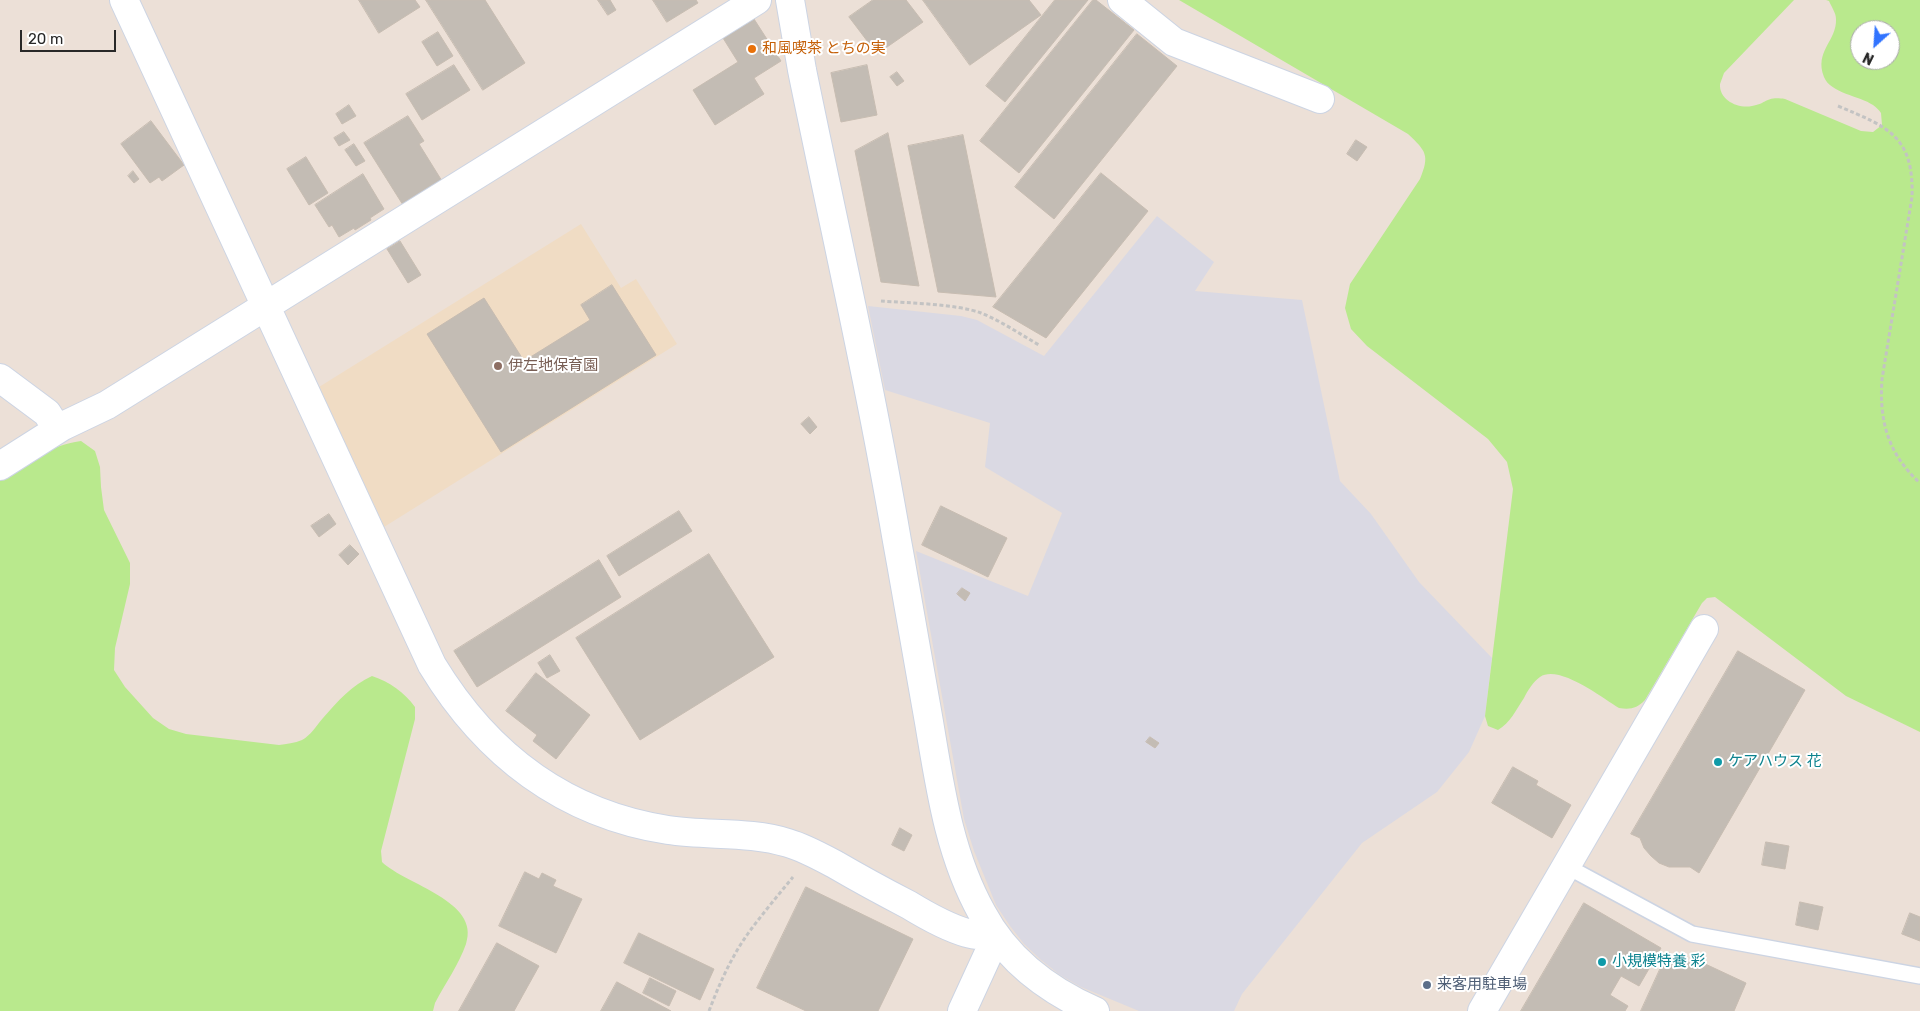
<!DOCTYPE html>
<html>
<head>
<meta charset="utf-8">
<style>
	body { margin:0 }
	#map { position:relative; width:1920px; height:1011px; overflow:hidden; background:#ece0d7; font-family:Rubik,sans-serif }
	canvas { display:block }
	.north { position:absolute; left:1850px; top:20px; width:50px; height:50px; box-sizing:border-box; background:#fff; border:1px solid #a9a9a9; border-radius:50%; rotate:206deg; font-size:14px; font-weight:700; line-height:20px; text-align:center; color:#282828 }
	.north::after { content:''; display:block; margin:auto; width:18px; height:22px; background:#3174ff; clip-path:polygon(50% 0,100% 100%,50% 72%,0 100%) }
	.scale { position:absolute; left:20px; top:30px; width:96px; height:22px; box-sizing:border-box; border:2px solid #282828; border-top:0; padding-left:6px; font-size:15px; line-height:18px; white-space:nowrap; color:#282828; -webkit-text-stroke:4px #fff; paint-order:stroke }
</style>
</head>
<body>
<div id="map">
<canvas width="1920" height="1011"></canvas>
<div class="north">N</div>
<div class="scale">20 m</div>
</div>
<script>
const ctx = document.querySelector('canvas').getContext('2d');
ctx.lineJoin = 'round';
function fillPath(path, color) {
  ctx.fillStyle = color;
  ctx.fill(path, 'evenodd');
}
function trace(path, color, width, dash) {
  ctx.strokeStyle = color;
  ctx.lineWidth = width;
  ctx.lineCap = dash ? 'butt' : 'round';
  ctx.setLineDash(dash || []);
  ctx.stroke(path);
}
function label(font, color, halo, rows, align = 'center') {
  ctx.font = font + ' Rubik,"Noto Sans JP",sans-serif';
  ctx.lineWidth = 4;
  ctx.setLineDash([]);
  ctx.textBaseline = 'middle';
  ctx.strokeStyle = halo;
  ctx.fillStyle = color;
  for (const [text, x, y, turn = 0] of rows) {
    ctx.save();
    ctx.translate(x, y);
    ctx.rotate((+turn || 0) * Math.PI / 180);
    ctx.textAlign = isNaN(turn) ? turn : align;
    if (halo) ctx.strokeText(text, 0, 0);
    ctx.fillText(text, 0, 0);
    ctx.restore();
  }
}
const industrial = new Path2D(`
	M1157 216 1214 262 1195 291 1302 300 1340 481 1371 514 1419 582 1492 658 1485 716 1469 752 1437 792 1362 843 1242 994 1234 1011H1139L1081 987 1060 975 1041 960 1024 944 1010 926 996 905 974 851 964 819 916 551 1028 596 1062 513 985 467 990 423 885 390 868 306 961 316 977 320 1044 356Z`);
const education = new Path2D(`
	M581 224 621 288 636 279 677 344 384 527 319 387Z`);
const green = new Path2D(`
	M1179 0H1794L1724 73C1723 76 1721 81 1720 84 1719 100 1738 109 1752 106 1767 104 1765 96 1785 99L1861 131 1873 132 1882 125 1881 113C1879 110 1876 107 1873 105 1860 96 1830 93 1824 77 1814 51 1837 41 1836 19 1836 13 1831 6 1829 1L1826 0H1920V732L1846 696 1715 597 1707 598 1702 603 1645 700C1637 708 1631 710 1619 708 1602 698 1559 664 1540 677 1533 682 1528 690 1524 698 1516 710 1510 723 1498 730L1488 726 1485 716 1513 489 1507 462 1488 439 1367 346 1351 329 1345 308 1350 284 1420 179C1430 155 1426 151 1408 134ZM1860 30H1890V60H1860Z
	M81 441 95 451 100 467 101 487 104 510 130 563V584L115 648 114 670 125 687 153 718 169 729 186 734 279 745C286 744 295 743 302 740 310 736 317 725 323 718 338 701 352 685 372 676 390 682 404 692 415 707V719L381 851 382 862C406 885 481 901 466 944 459 964 445 984 435 1003L433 1011H0V481C26 464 49 445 81 441Z`);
const building = new Path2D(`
	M359 0H415L420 7 379 33Z
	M426 0H485L525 63 483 90Z
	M598 0H610L616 10 608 15Z
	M653 0H696L698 3 667 22Z
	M873 0H906L923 22 877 54 849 17Z
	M923 0H1029L1041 15 970 65Z
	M1055 0H1088L1005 102 986 86Z
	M1093 0H1096L1134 30 1019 173 980 141Z
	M754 19 781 61 754 78 764 94 715 125 693 90 738 62 723 38Z
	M438 32 453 56 437 66 422 42Z
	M1137 34 1177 66 1054 219 1015 187Z
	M454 65 470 90 422 120 406 94Z
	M867 65 877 115 841 122 831 73Z
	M897 72 904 81 897 86 890 77Z
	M349 105 356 116 342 124 336 114Z
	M408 116 424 141 419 144 442 181 403 205 364 143Z
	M151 121 184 165 162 181 159 177 150 183 121 144Z
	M344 132 350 140 339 146 334 138Z
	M888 133 919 286 881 282 855 151Z
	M963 135 996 297 938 292 908 146Z
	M1356 140 1367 147 1357 161 1347 154Z
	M354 144 365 161 356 166 345 150Z
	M306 157 328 193 309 205 287 169Z
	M133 171 139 179 134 183 128 176Z
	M1101 173 1148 211 1046 338 993 307Z
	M363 174 384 209 370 218 371 220 355 230 354 228 339 237 332 225 329 227 315 205Z
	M400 241 421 275 408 283 387 249Z
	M612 285 656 355 501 452 427 334 484 298 524 361 590 320 581 305Z
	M809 417 817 427 810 434 801 424Z
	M941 506 1007 538 988 577 922 545Z
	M679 511 692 531 619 576 607 556Z
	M329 514 336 524 319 537 311 526Z
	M350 545 359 554 348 565 339 555Z
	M709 554 774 657 640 740 576 638Z
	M599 560 621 597 477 687 454 651Z
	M962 588 970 593 965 601 957 594Z
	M1738 651 1805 690 1699 873 1690 867H1669L1659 863 1651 856 1644 848 1640 838 1631 834Z
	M550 655 560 671 547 678 538 663Z
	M536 673 590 715 556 759 533 741 537 735 506 711Z
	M1150 737 1159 743 1155 748 1146 742Z
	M1513 767 1538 781 1536 785 1571 805 1552 838 1492 803Z
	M900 828 912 835 904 851 892 845Z
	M1766 842 1789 846 1785 869 1762 865Z
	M525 872 539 879 542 873 556 880 553 886 582 899 556 953 499 926Z
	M806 887 913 939 878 1011H806L757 988Z
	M1800 902 1823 907 1818 930 1796 925Z
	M1584 903 1661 948 1639 986 1621 976 1610 995 1628 1006 1625 1011H1521Z
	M1910 913 1920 917V941L1902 934Z
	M639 933 714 969 700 1000 624 963Z
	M497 943 539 966 514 1011H459Z
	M1668 952 1699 967 1701 962 1746 983 1734 1011H1641Z
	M650 978 676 991 669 1006 643 993Z
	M617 982 671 1011H601Z`);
const path = new Path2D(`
	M1838 106C1888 127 1914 136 1912 197L1882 379C1879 421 1888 454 1920 483
	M881 301C909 303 957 304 981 313 1001 321 1020 334 1039 345
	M709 1011C720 982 733 953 752 928 765 911 779 894 793 877`);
const lane = new Path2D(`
	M1566 866 1692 934 1920 976`);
const street = new Path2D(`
	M124 0 432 665C486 754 564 814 668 830 708 836 750 831 788 843 805 848 821 857 836 865 860 879 884 892 909 905 927 916 946 927 967 933 976 936 987 935 996 937L962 1011
	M790 0 802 70C834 227 870 383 897 541 908 601 918 661 929 722 940 787 949 854 982 913 1007 960 1047 990 1095 1011
	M1122 0 1174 42 1320 99
	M0 378 47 413 57 429
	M0 466 63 426 107 405 757 0
	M1482 1011 1704 629`);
const markers = [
	[752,49,5,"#e8710a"],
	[498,366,5,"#8d6e63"],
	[1718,762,5,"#0f9aa8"],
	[1602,962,5,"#0f9aa8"],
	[1427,985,5,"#5c6f8a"]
];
const foodNames = [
	["和風喫茶 とちの実",762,49]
];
const educationNames = [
	["伊左地保育園",508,366]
];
const cultureNames = [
	["ケアハウス 花",1728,762],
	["小規模特養 彩",1612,962]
];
const serviceNames = [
	["来客用駐車場",1437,985]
];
fillPath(industrial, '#dad9e3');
fillPath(education, '#f0dcc4');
fillPath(green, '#b9e98d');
fillPath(building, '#c3bcb4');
trace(building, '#c7bcb1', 1);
trace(lane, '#ccd4e3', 18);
trace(street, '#ccd4e3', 30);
trace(path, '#c3c3c3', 3, [4, 2.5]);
trace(lane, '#fff', 15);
trace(street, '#fff', 28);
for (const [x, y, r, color] of markers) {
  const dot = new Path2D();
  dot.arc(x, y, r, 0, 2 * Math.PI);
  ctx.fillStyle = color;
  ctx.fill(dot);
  trace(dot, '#fff', 2);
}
label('15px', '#c56008', '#fff', foodNames, 'left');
label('15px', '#785e54', '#fff', educationNames, 'left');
label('15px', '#0d838f', '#fff', cultureNames, 'left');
label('15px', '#4e5e75', '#fff', serviceNames, 'left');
</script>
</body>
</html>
